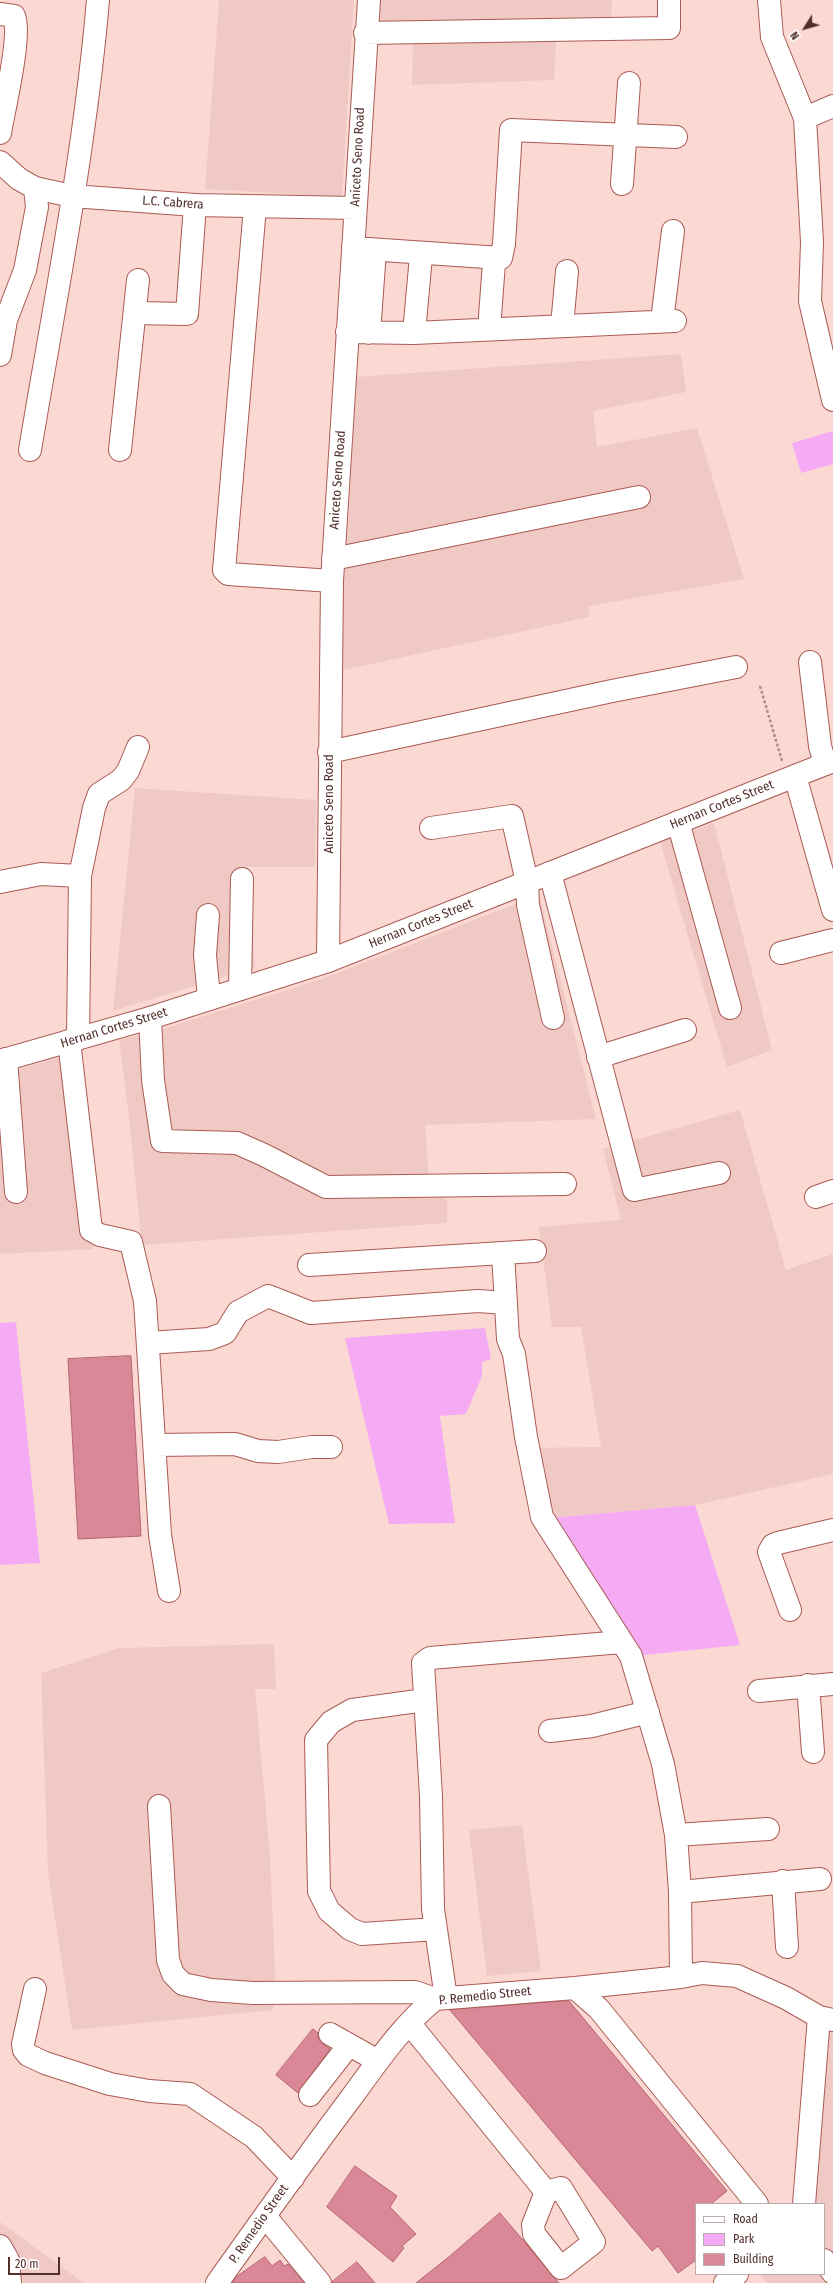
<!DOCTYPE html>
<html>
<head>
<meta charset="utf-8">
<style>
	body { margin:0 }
	#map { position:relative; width:833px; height:2283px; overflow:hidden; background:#fcd8d3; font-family:"Fira Sans Condensed",sans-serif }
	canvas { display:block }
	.legend { position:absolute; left:695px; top:2203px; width:130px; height:72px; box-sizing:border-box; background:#fff; border:1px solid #baacaa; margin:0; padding:5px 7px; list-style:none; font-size:12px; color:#522f2b }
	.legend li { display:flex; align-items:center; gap:8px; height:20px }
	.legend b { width:20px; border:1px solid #baacaa }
	.north { position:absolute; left:785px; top:8px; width:40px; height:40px; -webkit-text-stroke:3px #fff; paint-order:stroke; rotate:233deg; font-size:11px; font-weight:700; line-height:16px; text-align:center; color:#522f2b }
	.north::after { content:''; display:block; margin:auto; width:14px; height:18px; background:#522f2b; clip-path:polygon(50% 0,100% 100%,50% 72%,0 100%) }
	.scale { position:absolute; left:8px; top:2257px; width:52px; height:18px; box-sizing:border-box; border:2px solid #522f2b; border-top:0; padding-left:5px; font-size:12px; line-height:14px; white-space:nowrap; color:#522f2b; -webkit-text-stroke:3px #fff; paint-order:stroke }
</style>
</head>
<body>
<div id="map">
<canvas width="833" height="2283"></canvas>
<ul class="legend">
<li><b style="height:5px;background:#fff"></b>Road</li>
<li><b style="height:11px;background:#f4abf4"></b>Park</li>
<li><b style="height:11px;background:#da8798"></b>Building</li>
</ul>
<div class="north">N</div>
<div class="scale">20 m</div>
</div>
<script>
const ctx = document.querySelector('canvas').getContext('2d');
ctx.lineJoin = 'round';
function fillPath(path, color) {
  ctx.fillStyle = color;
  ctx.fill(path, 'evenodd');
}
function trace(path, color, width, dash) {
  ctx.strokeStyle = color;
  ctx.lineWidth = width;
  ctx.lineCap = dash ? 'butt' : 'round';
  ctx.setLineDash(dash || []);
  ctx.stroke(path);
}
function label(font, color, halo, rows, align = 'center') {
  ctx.font = font + ' "Fira Sans Condensed",sans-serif';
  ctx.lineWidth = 4;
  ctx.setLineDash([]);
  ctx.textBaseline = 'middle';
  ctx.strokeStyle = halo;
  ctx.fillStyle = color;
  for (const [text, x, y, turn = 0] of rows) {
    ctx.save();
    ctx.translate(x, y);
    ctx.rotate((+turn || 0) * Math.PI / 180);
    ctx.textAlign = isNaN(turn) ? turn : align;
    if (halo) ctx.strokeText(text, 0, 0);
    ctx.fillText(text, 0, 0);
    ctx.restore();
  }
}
const built = new Path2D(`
	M219 0H354L342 197 205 189Z
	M379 0H612L611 26 377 28Z
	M556 38 554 80 412 85 413 41Z
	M681 354 686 392 593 411 597 447 697 428 744 579 589 606V617L343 670V596L350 496 355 377Z
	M135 788 316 800 315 867H247L255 967 113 1011Z
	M714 823 772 1050 727 1067 660 842Z
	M539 895 596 1119 425 1125 429 1180 447 1201V1223L142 1245 129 1116 119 1040 163 1029 322 979Z
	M64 1056 93 1249 0 1254V1075Z
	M740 1110 786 1270 833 1254V1474L695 1505 550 1518 525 1448 601 1447 581 1327H552L539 1227 621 1220 603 1149Z
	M274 1644 276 1689H255L270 1856 276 1992 273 2010 72 2030 48 1872 41 1673 119 1648Z
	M522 1825 541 1971 487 1976 469 1830Z
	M825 2030 833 2031V2283H767L760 2274H824V2204H811Z
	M0 2222 84 2283H0Z`);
const green = new Path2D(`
	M833 431V464L801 473 792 443Z
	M16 1322 40 1563 0 1565V1323Z
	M485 1328 491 1359 482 1362V1376L466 1414 440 1416 455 1523 389 1524 345 1338Z
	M695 1505 740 1645 635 1656 550 1518Z`);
const building = new Path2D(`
	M131 1356 141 1536 78 1539 68 1359Z
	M569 2001 727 2191 711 2204H696V2260L678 2273 658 2246 652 2251 450 2010Z
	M313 2029 318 2033 319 2041 330 2049 298 2093 276 2075Z
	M355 2166 397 2196 390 2207 416 2234 402 2246 404 2248 393 2262 327 2207Z
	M500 2213 559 2283H416L450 2256Z
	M265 2257 272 2266 280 2260 284 2266 288 2264 304 2283H232L236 2277Z
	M357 2262 375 2283H332V2282Z`);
const path = new Path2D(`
	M760 686 782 761`);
const minor = new Path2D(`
	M769 0 772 37 805 118 812 242 810 301 833 400
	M0 14 14 16C22 34 4 109 0 133
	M365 33 669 28V0
	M805 118 833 106
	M0 162 19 179 35 188 72 196 195 205 355 208
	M622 184 629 83
	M255 207 224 570 228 574 332 581
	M353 248 501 258 504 244 511 130 676 137
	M135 313 187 314 195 205
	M662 321 673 231
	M562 326 567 271
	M489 329 494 263
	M347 332 414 333 675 321
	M369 333 375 251
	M414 333 421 256
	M0 355 6 320 25 270 37 207 35 188
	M30 450C55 300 85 151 98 0
	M120 450 138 280
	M333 559 639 497
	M810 662 820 746 825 764
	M329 752 612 691 736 667
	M795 776 833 910
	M678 822 730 1008
	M431 828 512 816 527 882 528 905 553 1018
	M550 873 634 1190 719 1173
	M0 882 41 874 80 876
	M208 915 205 955 209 998
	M781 953 833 940
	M328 961 332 581 369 0
	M240 989 242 879
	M150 1018 153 1080 162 1141 237 1143 264 1155 326 1187 565 1184
	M78 1039 80 876 94 808 99 794 121 780 128 771 138 747
	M69 1041 91 1230 100 1235 131 1242 145 1301 160 1535 169 1591
	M598 1057 685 1030
	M6 1059 16 1192
	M816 1197 833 1191
	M503 1253 508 1339 514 1354 526 1437 542 1517 631 1656 663 1764 676 1835 680 1892 681 1977
	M309 1265 535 1251
	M148 1343 209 1339 225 1333 238 1312 268 1296 311 1313 478 1301 506 1303
	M155 1445 235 1444 258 1451 278 1452 312 1447H331
	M790 1610 769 1552 773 1545 778 1543 833 1530
	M808 1685 813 1752
	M759 1691 833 1684
	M425 1700 352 1710 331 1722 316 1740 319 1891 329 1911 350 1929 362 1934 436 1929
	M550 1731 592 1726 648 1712
	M159 1806 168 1960 173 1974 183 1984 211 1990 253 1993 415 1992 435 1999
	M676 1835 768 1829
	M783 1881 787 1947
	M680 1892 820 1879
	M575 1988 599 2009 757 2204
	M35 1989 23 2044 24 2050 28 2055 45 2063 110 2084 149 2091 190 2094 254 2137 293 2178
	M446 1998 433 1909 431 1796 423 1663 430 1658 622 1642
	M410 2024 546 2192
	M330 2034 378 2061
	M310 2095 349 2045
	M561 2188 594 2242 561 2268 534 2234 533 2225 546 2192Z
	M804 2204 819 2017
	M265 2216 320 2283
	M0 2246 8 2260 10 2283
	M824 2260 833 2273
	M217 2283C261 2221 305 2159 351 2098 376 2064 402 2025 435 1999L575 1988 681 1977 702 1973 737 1976 786 1998 819 2017 833 2020
	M725 2283 737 2274`);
const major = new Path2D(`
	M0 1061 150 1018 328 961 833 761`);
const streetNames = [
	["Aniceto Seno Road",358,157,-87],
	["L.C. Cabrera",173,203,4],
	["Aniceto Seno Road",338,480,-86],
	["Aniceto Seno Road",329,804,-90],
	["Hernan Cortes Street",722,805,-22],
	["Hernan Cortes Street",421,924,-22],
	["Hernan Cortes Street",114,1028,-17],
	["P. Remedio Street",485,1996,-6],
	["P. Remedio Street",259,2224,-55]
];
fillPath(built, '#f1c9c4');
fillPath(green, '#f4abf4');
fillPath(building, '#da8798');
trace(building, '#b36475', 1);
trace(minor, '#a95b53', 24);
trace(major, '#a95b53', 24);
trace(path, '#af8c87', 2.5, [3, 2]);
trace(minor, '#fff', 22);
trace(major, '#fff', 22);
label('13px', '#522f2b', '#fff', streetNames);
</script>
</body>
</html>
